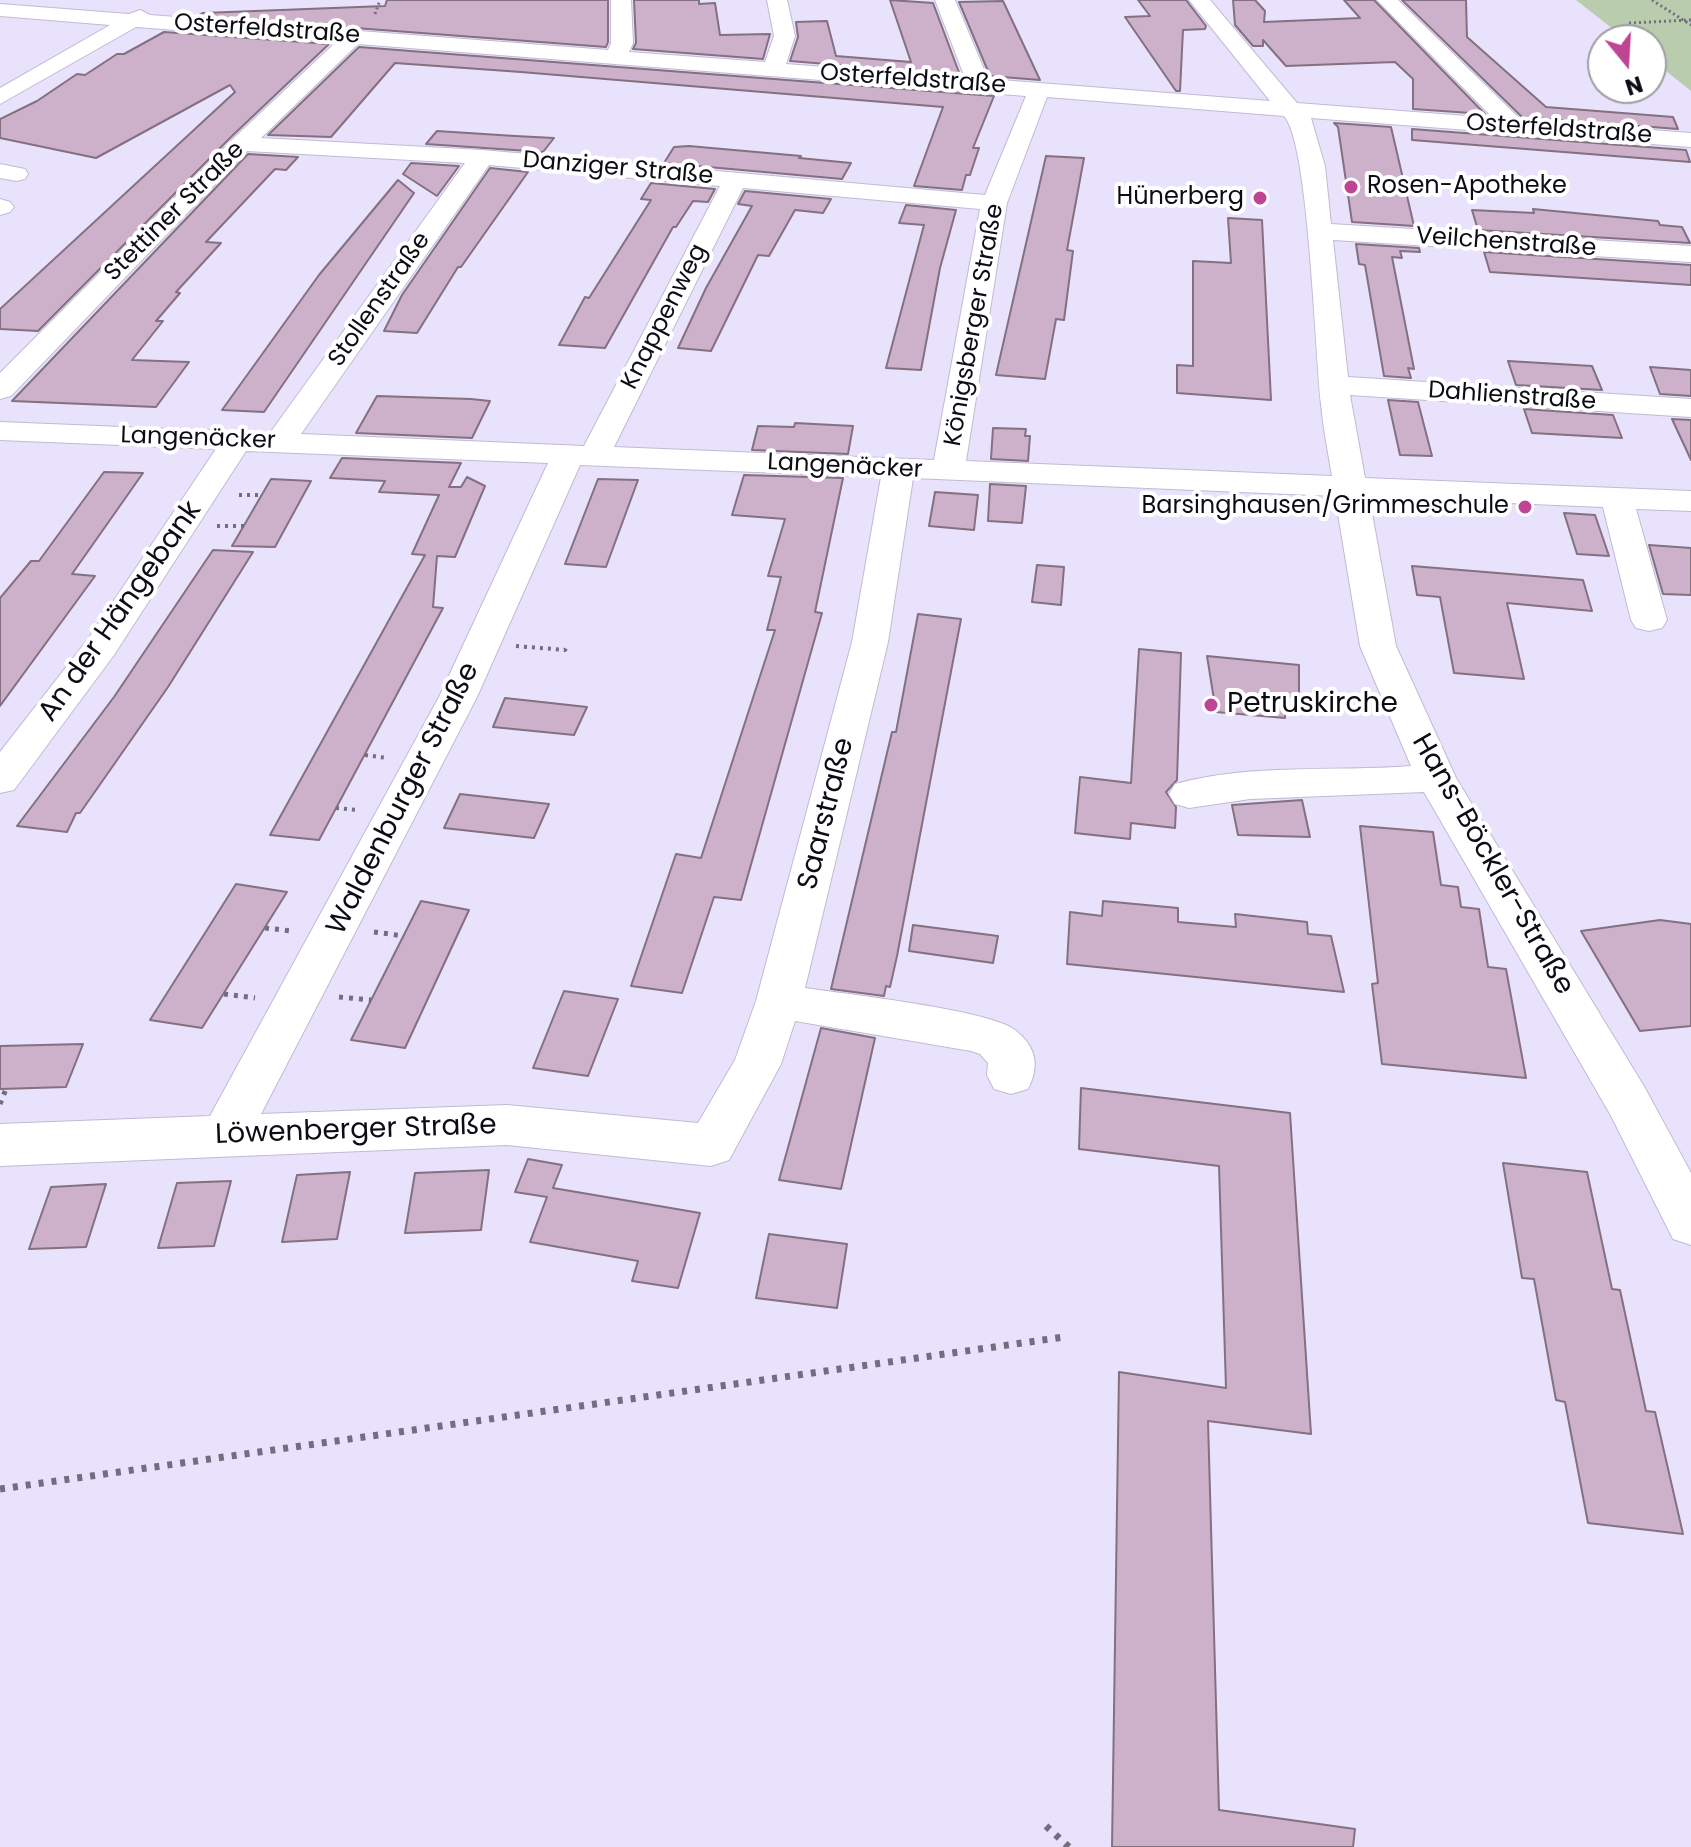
<!DOCTYPE html>
<html>
<head>
<meta charset="utf-8">
<style>
	body { margin:0 }
	#map { position:relative; width:1691px; height:1847px; overflow:hidden; background:#e8e2fc; font-family:Poppins,sans-serif }
	canvas { display:block }
	.north { position:absolute; left:1587px; top:24px; width:80px; height:80px; box-sizing:border-box; background:#fff; border:2px solid #9e9da1; border-radius:50%; rotate:162deg; font-size:22px; font-weight:700; line-height:32px; text-align:center; color:#0d0b13 }
	.north::after { content:''; display:block; margin:auto; width:28px; height:36px; background:#c04494; clip-path:polygon(50% 0,100% 100%,50% 72%,0 100%) }
</style>
</head>
<body>
<div id="map">
<canvas width="1691" height="1847"></canvas>
<div class="north">N</div>
</div>
<script>
const ctx = document.querySelector('canvas').getContext('2d');
ctx.lineJoin = 'round';
function fillPath(path, color) {
  ctx.fillStyle = color;
  ctx.fill(path, 'evenodd');
}
function trace(path, color, width, dash) {
  ctx.strokeStyle = color;
  ctx.lineWidth = width;
  ctx.lineCap = dash ? 'butt' : 'round';
  ctx.setLineDash(dash || []);
  ctx.stroke(path);
}
function label(font, color, halo, rows, align = 'center') {
  ctx.font = font + ' Poppins,sans-serif';
  ctx.lineWidth = 8;
  ctx.setLineDash([]);
  ctx.textBaseline = 'middle';
  ctx.strokeStyle = halo;
  ctx.fillStyle = color;
  for (const [text, x, y, turn = 0] of rows) {
    ctx.save();
    ctx.translate(x, y);
    ctx.rotate((+turn || 0) * Math.PI / 180);
    ctx.textAlign = isNaN(turn) ? turn : align;
    if (halo) ctx.strokeText(text, 0, 0);
    ctx.fillText(text, 0, 0);
    ctx.restore();
  }
}
const green = new Path2D(`
	M1576 0H1691V91L1651 59V40H1627Z`);
const building = new Path2D(`
	M387 0H608V42L606 47 197 16 203 13 385 6Z
	M634 0H699V4L715 3 720 35 770 34 763 59 633 49 636 43Z
	M890 0 933 3 960 75 790 61 798 37 796 22 827 21 836 56 911 62Z
	M1138 0H1186L1206 26 1205 29 1183 30 1180 91H1176L1125 17 1150 16Z
	M1233 0H1255L1265 11 1264 22 1360 18 1344 0H1374L1485 114 1413 109V79L1395 62 1286 66 1263 40V46H1253L1235 25Z
	M1402 0H1466L1467 37 1546 107 1673 117 1678 129 1522 117Z
	M1003 1 1040 80 990 76 959 2Z
	M164 32 329 44 231 137 38 331 0 329V309L235 92 230 85 96 158 0 138V119L37 101 77 74 85 75 117 54H124Z
	M359 47 994 96 973 148H979L970 175H966L962 190 914 186 943 107 521 72 395 63 331 137 268 135Z
	M1334 123 1391 127 1414 226 1352 222 1338 127Z
	M1412 129 1686 150 1690 162 1412 140Z
	M437 131 515 136 554 138 543 152 426 144Z
	M689 146 801 156 799 158 851 163 842 179 664 163 674 147Z
	M248 154 298 157 286 170 275 169 206 242 221 243 176 292 180 293 156 321H163L132 360 189 362 156 407 12 401Z
	M1046 156 1084 158 1067 250 1073 251 1064 320 1056 319 1045 379 996 375Z
	M411 163 459 166 437 196 403 174Z
	M490 168 528 172 461 267H458L417 333 384 331 402 295Z
	M398 180 414 193 264 412 222 410 319 275Z
	M651 183 715 189 708 202 693 201 676 227H673L605 348 559 345 585 297 589 298 651 200 641 199Z
	M745 191 831 199 823 213 795 210 769 256 758 255 711 351 678 348 706 288 752 206 738 204Z
	M906 205 956 210 940 268 921 370 886 368 924 225 899 223Z
	M1533 209 1658 221 1660 225 1682 227 1690 243 1478 230 1472 210 1534 213Z
	M1228 218 1262 220 1271 400 1177 393V365L1193 366V261L1231 263Z
	M1356 244 1419 248 1420 252 1400 251 1402 258 1392 257 1414 369 1408 368 1411 378 1384 376 1365 265 1359 264Z
	M1484 252 1691 265V285L1490 272Z
	M1508 361 1592 366 1602 390 1516 385Z
	M1650 367 1691 370V396L1660 394Z
	M377 396 471 399 490 401 472 438 356 433Z
	M1388 400 1418 402 1432 456 1400 455Z
	M1524 409 1613 415 1622 438 1532 433Z
	M1672 419 1691 420V460Z
	M795 423 853 426 848 454 752 450 758 426 794 427Z
	M993 428 1026 429 1025 436H1030L1028 461 991 459Z
	M342 458 461 463 449 487H461L467 477 485 486 455 557 437 556 433 607 443 608 319 840 270 835 425 555 412 554 439 495 379 492 385 481 330 478Z
	M104 472 143 473 72 574 95 576 0 706V598L31 561H39Z
	M744 475 843 478 815 612 822 613 741 900 714 897 682 993 631 986 676 854 701 858 775 630H767L781 577 768 576 785 519 732 515Z
	M271 479 311 481 275 547 232 546Z
	M598 479 638 480 606 567 565 564Z
	M990 484 1026 486 1022 523 988 521Z
	M935 492 978 495 974 530 929 526Z
	M1564 513 1595 515 1609 556 1577 554Z
	M1649 545 1691 548V595L1663 594Z
	M213 550 253 552 168 687 108 773 80 813H76L67 832 17 826 114 697Z
	M1037 565 1064 567 1061 605 1032 602Z
	M1412 566 1583 580 1592 611 1507 603 1524 679 1454 673 1440 597 1417 595Z
	M918 614 961 619 897 956 890 987 886 986 884 996 831 989 892 732H896Z
	M1139 649 1181 653 1177 780 1166 792 1176 807 1175 828 1131 823 1130 839 1075 833 1080 777 1131 783Z
	M1207 656 1299 665V697L1286 696 1285 718 1216 712Z
	M505 698 587 707 574 735 493 727Z
	M460 794 549 804 534 838 444 828Z
	M1302 800 1310 837 1238 835 1232 805Z
	M1360 826 1433 832 1441 885 1458 887 1461 907 1479 909 1488 967 1506 969 1526 1078 1382 1064 1372 984 1378 983Z
	M236 884 287 892 202 1028 150 1020Z
	M421 901 469 910 405 1048 351 1040Z
	M1103 901 1178 908V922L1236 927 1235 914 1307 922 1308 934 1331 936 1344 992 1067 964 1070 912 1102 916Z
	M1660 920 1691 924V1026L1640 1031 1581 931Z
	M913 925 998 936 993 963 909 951Z
	M564 991 618 999 588 1076 533 1068Z
	M821 1028 875 1038 841 1189 779 1180Z
	M83 1044 66 1087 0 1089V1046Z
	M1081 1088 1290 1113 1311 1434 1208 1421 1219 1810 1355 1829 1353 1847H1112L1119 1372 1226 1388 1219 1166 1079 1149Z
	M528 1159 562 1165 553 1188 700 1213 678 1288 632 1281 638 1261 530 1242 547 1197 515 1192Z
	M1503 1163 1587 1172 1612 1289 1620 1290 1646 1411 1655 1412 1683 1534 1588 1523 1565 1402 1556 1400 1534 1279 1522 1278Z
	M489 1170 481 1230 405 1233 415 1173Z
	M350 1172 337 1239 282 1242 297 1175Z
	M231 1181 214 1246 158 1248 177 1183Z
	M106 1184 86 1247 29 1249 51 1187Z
	M769 1234 847 1244 837 1308 756 1298Z`);
const pathFar3 = new Path2D(`
	M1652 0 1691 25
	M375 14 380 0
	M1629 23 1691 20`);
const pathFar2 = new Path2D(`
	M239 495H262
	M217 526H244
	M516 646 565 650 568 645
	M365 755 387 758
	M336 808 357 810`);
const pathFar1 = new Path2D(`
	M265 928 292 931
	M374 932 404 936
	M224 994 255 998
	M339 997 371 1000
	M0 1104 6 1089`);
const path = new Path2D(`
	M0 1489 1064 1337
	M1046 1826 1069 1847`);
const minor = new Path2D(`
	M611 0H631L633 43 629 52 765 62 774 36 767 0H787L795 36 786 64 965 78 935 0H955L988 79 1270 101 1189 0H1210L1297 103 1493 118 1377 0H1398L1521 120 1691 133V147L1311 118 1325 166 1331 224 1691 246V262L1333 240 1348 377 1691 399V417L1350 395 1365 478 1691 491V511L1636 509 1667 620 1662 628 1649 631 1636 628 1631 620 1603 507 1369 497 1396 646 1456 778 1645 1088 1691 1173V1245L1673 1239 1610 1114 1424 792 1250 799 1189 808 1175 804 1169 794 1175 784C1252 763 1332 772 1411 766L1360 646 1335 496 913 478 888 642 805 988C845 994 990 1010 1015 1030 1036 1046 1040 1066 1028 1089L1011 1094 994 1089 987 1075 988 1063 980 1054 971 1051 795 1021 781 1064 729 1160 711 1166 507 1145 0 1166V1124L210 1116 439 697 548 463 246 451 114 655 14 790 0 793V752L88 639 216 449 0 440V422L270 433 465 163 247 151 11 396 0 399V373L233 139 336 42 136 27 0 104V88L110 25 0 16V4L129 14 140 10 150 15 608 50 611 43ZM358 44 1026 96 985 195 482 150 261 138ZM1047 97 1284 116C1309 142 1315 355 1321 404 1323 428 1328 452 1332 476L966 461 1007 203ZM489 165 720 186 584 446 301 434ZM743 188 980 209 934 460 614 447ZM580 465 881 477 852 642 756 1001 735 1060 698 1123 507 1105 261 1114 477 697Z
	M0 164 25 169 28 174 25 179 16 181 0 178Z
	M0 199 10 202 14 207 10 212 0 215Z`);
const markers = [
	[1351,187,8,"#c04494"],
	[1260,198,8,"#c04494"],
	[1525,507,8,"#c04494"],
	[1211,705,8,"#c04494"]
];
const farStreetnames = [
	["Osterfeldstraße",267,30,4],
	["Osterfeldstraße",913,80,4],
	["Osterfeldstraße",1559,130,4],
	["Danziger Straße",618,169,5],
	["Stettiner Straße",175,212,-45],
	["Veilchenstraße",1506,243,4],
	["Stollenstraße",380,300,-55],
	["Knappenweg",665,317,-63],
	["Königsberger Straße",975,325,-80],
	["Dahlienstraße",1512,397,4],
	["Langenäcker",198,439,2],
	["Langenäcker",845,467,3]
];
const farPoinames = [
	["Rosen-Apotheke",1367,187,"left"],
	["Hünerberg",1244,198],
	["Barsinghausen/Grimmeschule",1509,507]
];
const streetNames = [
	["An der Hängebank",121,612,-55],
	["Waldenburger Straße",404,799,-63],
	["Saarstraße",827,814,-76],
	["Hans-Böckler-Straße",1492,865,60],
	["Löwenberger Straße",356,1131,-2]
];
const poiNames = [
	["Petruskirche",1227,705]
];
fillPath(green, '#b9ccae');
fillPath(building, '#cdb1ca');
trace(building, '#837081', 2);
trace(minor, '#c0bbd3', 2);
trace(pathFar3, '#726e7f', 3, [2, 3]);
trace(pathFar2, '#726e7f', 4, [3, 5]);
trace(pathFar1, '#726e7f', 5, [4, 6]);
trace(path, '#726e7f', 7, [5, 8]);
fillPath(minor, '#fff');
for (const [x, y, r, color] of markers) {
  const dot = new Path2D();
  dot.arc(x, y, r, 0, 2 * Math.PI);
  ctx.fillStyle = color;
  ctx.fill(dot);
  trace(dot, '#fff', 3);
}
label('24px', '#0d0b13', '#fff', farStreetnames);
label('24px', '#0d0b13', '#fff', farPoinames, 'right');
label('28px', '#0d0b13', '#fff', streetNames);
label('28px', '#0d0b13', '#fff', poiNames, 'left');
</script>
</body>
</html>
